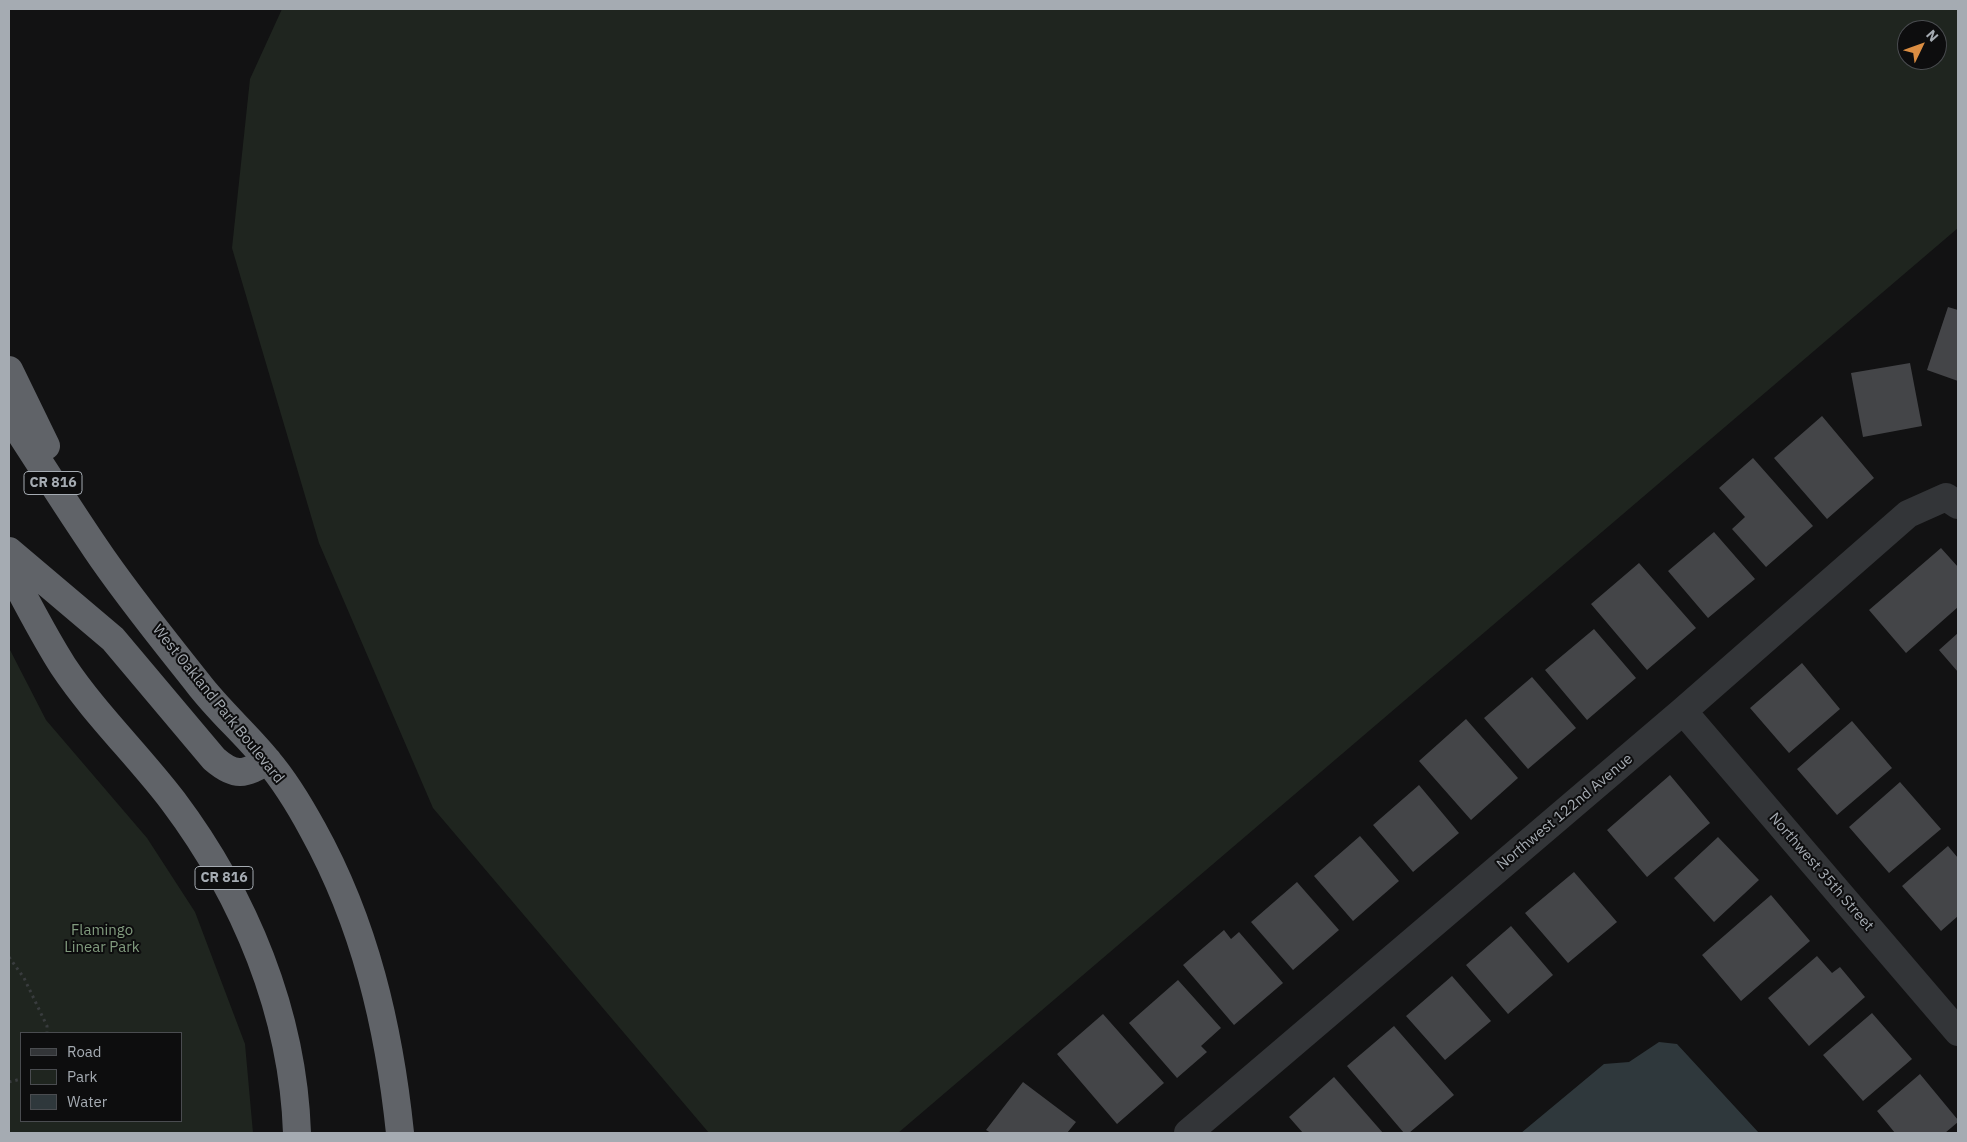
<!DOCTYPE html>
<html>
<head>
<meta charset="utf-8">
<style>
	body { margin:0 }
	#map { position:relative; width:1967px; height:1142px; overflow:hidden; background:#121213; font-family:"IBM Plex Sans",sans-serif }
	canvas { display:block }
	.frame { position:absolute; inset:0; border:10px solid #a5abb2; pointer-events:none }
	.legend { position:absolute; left:20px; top:1032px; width:162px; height:90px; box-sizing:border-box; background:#0d0d0e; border:1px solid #4a4c50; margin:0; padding:6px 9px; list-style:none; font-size:15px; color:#a5abb2 }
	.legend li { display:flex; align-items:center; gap:10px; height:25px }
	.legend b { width:25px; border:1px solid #4a4c50 }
	.north { position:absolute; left:1897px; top:20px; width:50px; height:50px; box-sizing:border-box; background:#0d0d0e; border:1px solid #4a4c50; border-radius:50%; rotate:48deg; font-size:14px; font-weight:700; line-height:20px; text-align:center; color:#a5abb2 }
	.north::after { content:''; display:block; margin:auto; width:18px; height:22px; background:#db8d42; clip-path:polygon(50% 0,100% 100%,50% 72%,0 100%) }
</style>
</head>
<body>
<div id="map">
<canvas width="1967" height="1142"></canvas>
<div class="frame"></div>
<ul class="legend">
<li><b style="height:6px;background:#333538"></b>Road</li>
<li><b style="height:14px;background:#1f251f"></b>Park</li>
<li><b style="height:14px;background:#2f383c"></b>Water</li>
</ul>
<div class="north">N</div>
</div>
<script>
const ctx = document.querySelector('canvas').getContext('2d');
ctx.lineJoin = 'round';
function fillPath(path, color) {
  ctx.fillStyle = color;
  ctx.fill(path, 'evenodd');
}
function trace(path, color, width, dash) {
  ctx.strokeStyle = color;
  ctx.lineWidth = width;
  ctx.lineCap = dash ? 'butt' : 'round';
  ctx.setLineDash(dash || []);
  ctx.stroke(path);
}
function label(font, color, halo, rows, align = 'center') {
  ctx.font = font + ' "IBM Plex Sans",sans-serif';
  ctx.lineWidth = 4;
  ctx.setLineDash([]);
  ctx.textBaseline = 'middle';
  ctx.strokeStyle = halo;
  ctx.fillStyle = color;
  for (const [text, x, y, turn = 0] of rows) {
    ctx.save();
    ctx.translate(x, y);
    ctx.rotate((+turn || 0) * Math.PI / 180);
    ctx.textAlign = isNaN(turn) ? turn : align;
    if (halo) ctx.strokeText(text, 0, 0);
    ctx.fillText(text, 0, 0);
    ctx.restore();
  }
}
const green = new Path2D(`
	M282 9H1958V228L898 1133H709L433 808 319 543 232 248 250 79ZM1907 30H1937V60H1907Z
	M9 648 46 720 147 838 195 912 245 1044 253 1133H9ZM21 1033H181V1121H21Z`);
const water = new Path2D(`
	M1659 1042 1677 1044 1759 1133H1521L1604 1064 1629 1062Z`);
const building = new Path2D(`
	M1948 307 1958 310V381L1927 370Z
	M1910 363 1922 426 1863 437 1851 373Z
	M1822 416 1874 478 1827 519 1774 458Z
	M1753 458 1813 526 1766 567 1732 529 1745 517 1719 488Z
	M1714 532 1755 579 1708 618 1668 571Z
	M1941 548 1958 567V607L1906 653 1869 610Z
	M1639 563 1696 628 1647 670 1591 604Z
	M1594 629 1636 678 1587 720 1545 670Z
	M1958 633V672L1939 650Z
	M1802 663 1840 709 1789 753 1750 708Z
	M1532 677 1576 728 1528 769 1484 718Z
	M1466 719 1518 778 1471 820 1419 761Z
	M1852 721 1892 768 1837 815 1797 769Z
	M1670 775 1710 823 1647 877 1607 830Z
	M1900 782 1941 829 1889 873 1849 827Z
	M1419 785 1459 833 1413 872 1373 825Z
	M1360 836 1399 881 1353 921 1314 876Z
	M1718 837 1759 880 1714 922 1674 878Z
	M1948 846 1958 858V916L1941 931 1902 886Z
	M1574 872 1617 922 1568 963 1525 913Z
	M1297 882 1339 930 1293 970 1251 922Z
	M1771 895 1810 941 1741 1001 1702 955Z
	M1511 926 1553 975 1508 1014 1466 965Z
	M1224 930 1231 939 1239 932 1283 983 1234 1025 1183 965Z
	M1817 956 1832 973 1840 967 1865 997 1809 1046 1768 998Z
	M1452 976 1491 1021 1445 1060 1406 1016Z
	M1178 980 1221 1028 1201 1046 1207 1052 1177 1078 1129 1023Z
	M1872 1013 1912 1059 1863 1101 1823 1055Z
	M1103 1014 1164 1083 1117 1124 1057 1054Z
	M1394 1026 1454 1095 1409 1133H1404L1347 1066Z
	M1920 1074 1958 1120V1122L1945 1133H1895L1877 1111Z
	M1334 1077 1383 1133H1303L1289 1117Z
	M1023 1082 1076 1122 1067 1133H991L986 1130Z`);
const path = new Path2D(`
	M9 957 24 978 47 1026V1033
	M9 1082 21 1079`);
const street = new Path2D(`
	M1683 711 1958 1032
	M1188 1133 1683 711 1908 514 1946 497 1958 505`);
const highway = new Path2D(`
	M9 370 46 446
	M9 416C38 460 66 505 96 549 127 595 163 639 197 682 218 710 245 733 267 760 285 781 300 806 313 830 365 924 389 1027 400 1133
	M9 551 113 639 214 759C236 778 244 774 268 761
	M9 570C27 602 43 635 63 666 95 714 138 755 173 801 245 897 293 1013 297 1133`);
const shields = [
	[53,483,58],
	[224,878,58]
];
const shieldNames = [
	["CR 816",53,483],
	["CR 816",224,878]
];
const streetNames = [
	["West Oakland Park Boulevard",218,704,51],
	["Northwest 122nd Avenue",1565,812,-40],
	["Northwest 35th Street",1821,872,49]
];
const parkNames = [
	["Flamingo",102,931],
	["Linear Park",102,948]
];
fillPath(green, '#1f251f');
fillPath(water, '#2f383c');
fillPath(building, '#444548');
trace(path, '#393c3e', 3, [2.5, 4]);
trace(street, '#333538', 28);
trace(highway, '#606368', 28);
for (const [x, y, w] of shields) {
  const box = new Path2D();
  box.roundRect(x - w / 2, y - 11.5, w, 23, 4);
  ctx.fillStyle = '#0d0d0e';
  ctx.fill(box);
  trace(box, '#a5abb2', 1);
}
label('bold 14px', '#a5abb2', null, shieldNames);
label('15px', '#a5abb2', '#0d0d0e', streetNames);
label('15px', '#819b7e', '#0d0d0e', parkNames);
</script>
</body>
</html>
